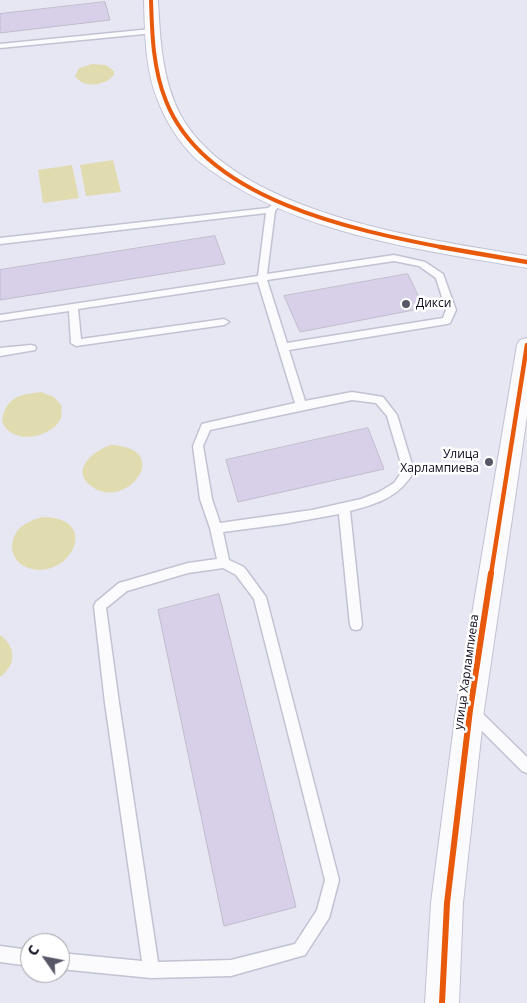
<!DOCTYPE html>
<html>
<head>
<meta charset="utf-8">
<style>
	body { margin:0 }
	#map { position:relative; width:527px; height:1003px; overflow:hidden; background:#e7e7f4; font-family:"Open Sans",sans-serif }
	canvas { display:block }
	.north { position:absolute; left:20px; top:933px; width:50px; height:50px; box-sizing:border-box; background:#fff; border:1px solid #9d9da4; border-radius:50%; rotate:303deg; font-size:14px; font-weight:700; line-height:20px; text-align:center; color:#0a091c }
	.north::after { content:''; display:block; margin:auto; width:18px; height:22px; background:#575768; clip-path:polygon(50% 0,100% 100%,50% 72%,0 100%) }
</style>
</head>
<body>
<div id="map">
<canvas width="527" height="1003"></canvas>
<div class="north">С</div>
</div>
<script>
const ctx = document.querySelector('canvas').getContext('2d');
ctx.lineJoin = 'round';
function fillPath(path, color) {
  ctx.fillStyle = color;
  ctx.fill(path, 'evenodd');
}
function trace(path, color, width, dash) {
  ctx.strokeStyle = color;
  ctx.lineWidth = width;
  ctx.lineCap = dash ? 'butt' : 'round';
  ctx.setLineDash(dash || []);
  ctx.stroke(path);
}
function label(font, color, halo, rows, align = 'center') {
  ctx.font = font + ' "Open Sans",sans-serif';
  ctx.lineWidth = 5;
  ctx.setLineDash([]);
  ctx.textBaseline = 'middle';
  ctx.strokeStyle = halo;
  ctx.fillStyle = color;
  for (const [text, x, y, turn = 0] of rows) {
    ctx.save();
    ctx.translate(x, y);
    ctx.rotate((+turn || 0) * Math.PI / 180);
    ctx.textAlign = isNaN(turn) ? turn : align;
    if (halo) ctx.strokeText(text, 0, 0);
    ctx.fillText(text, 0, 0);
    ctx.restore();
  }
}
const green = new Path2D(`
	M92 64 106 65 114 71V75C105 86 83 89 75 76L79 68Z
	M113 160 121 192 86 196 80 165Z
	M72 165 79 198 43 203 38 170Z
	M41 392 54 397 62 406C61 410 62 415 61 418 54 435 23 443 9 431 6 429 4 425 2 422 5 398 19 394 41 392Z
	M111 445C176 448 126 513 91 486 69 469 95 450 111 445Z
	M43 517C104 518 68 584 26 567 10 560 8 541 19 529 26 522 35 519 43 517Z
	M0 635C16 646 17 665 0 677Z`);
const building = new Path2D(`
	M105 2 110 20 0 33V14Z
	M215 236 225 264 0 300V270Z
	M408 274 424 308 300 332 284 296Z
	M368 428 384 469 238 502 226 460Z
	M219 594 296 907 224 926 158 610Z`);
const service = new Path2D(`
	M151 29 155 31 154 33 0 48V44Z
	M276 202 280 205 275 211 267 274 394 255 425 262 443 274 456 310 450 323 447 324 289 350 305 401 352 392 383 397 397 415 414 471C400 497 377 504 350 511L362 625 360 629 356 630 352 629 350 625 339 514 284 524 223 532 229 560 244 567 266 597 339 880 329 918 305 955 231 976 151 978 60 969V953L142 961 105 703 94 606 96 602 119 583 188 563 217 559 210 528 200 499 193 446 202 424 206 423 295 403 258 282 78 309 81 339 224 319 229 322 224 325 76 346 71 343 69 311 0 321V315L258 276 266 213 0 244V238L268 208ZM394 261 419 266 436 278 446 310 443 318 287 343 267 280ZM352 400 376 403 387 416 403 470 394 483 379 492 361 499 312 510 220 523 212 499 203 446 210 430ZM223 568 236 575 254 599 325 880 317 910 295 944 231 960 158 962 119 703 106 608 127 591 188 573Z
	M31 345 35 346 36 348 35 350 0 356V348Z
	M473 707 478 709 527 757V773L522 771 468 717 466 713 468 709Z
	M0 946 30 950V966L0 962Z`);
const minor = new Path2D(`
	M144 0H158C160 39 162 79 180 114 234 214 425 239 527 256V268C417 249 292 234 201 163 183 149 166 122 158 101 145 69 145 34 144 0Z
	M527 338V416L484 710 463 903 459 1003H425L431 903 456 710 517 345 520 340Z`);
const cyclewayFar2 = new Path2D(`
	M151 0C152 34 153 69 166 101 205 200 353 230 446 248`);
const cyclewayFar1 = new Path2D(`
	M440 247 527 262
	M491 574 527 345`);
const cycleway = new Path2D(`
	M442 1003 447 903 470 710 491 573`);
const markers = [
	[406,304,5,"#575768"],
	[489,462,5,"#575768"]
];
const poiNames = [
	["Дикси",416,304],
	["Улица",479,455,"right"],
	["Харлампиева",479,469,"right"]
];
const streetNames = [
	["улица Харлампиева",467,672,-82]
];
fillPath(green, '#e1dbb0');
fillPath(building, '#d8d0e8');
trace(building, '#c0bccb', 1);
trace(service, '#c1c2d2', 3);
trace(minor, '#c1c2d2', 2);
fillPath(service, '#fbfbfd');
fillPath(minor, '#fbfbfd');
trace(cyclewayFar2, '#e8590c', 4);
trace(cyclewayFar1, '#e8590c', 4.5);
trace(cycleway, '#e8590c', 6);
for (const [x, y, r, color] of markers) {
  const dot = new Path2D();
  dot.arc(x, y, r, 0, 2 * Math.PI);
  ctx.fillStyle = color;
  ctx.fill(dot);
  trace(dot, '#fff', 2);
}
label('12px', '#0a091c', '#fff', poiNames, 'left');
label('12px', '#0a091c', '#fff', streetNames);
</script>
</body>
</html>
